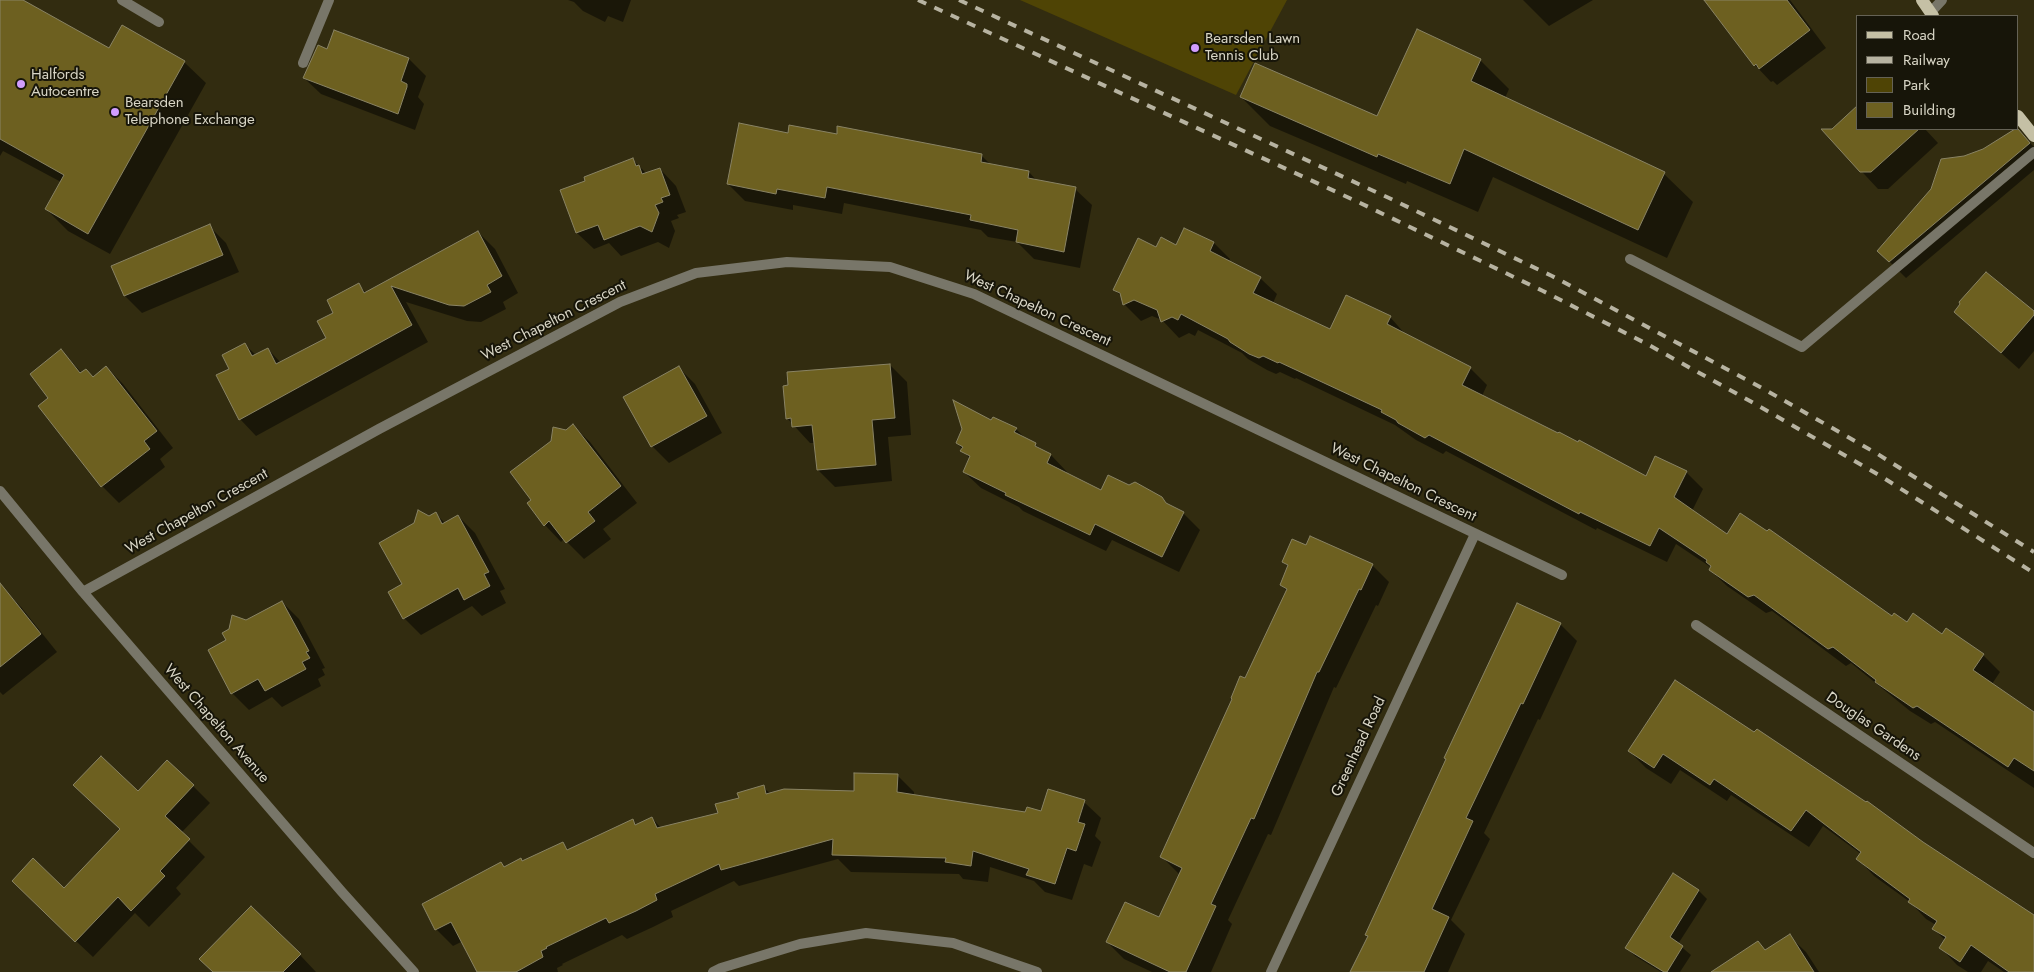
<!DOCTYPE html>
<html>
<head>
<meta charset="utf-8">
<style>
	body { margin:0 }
	#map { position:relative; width:2034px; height:972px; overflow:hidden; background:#322c10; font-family:Jost,sans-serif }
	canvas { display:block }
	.legend { position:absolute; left:1856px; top:15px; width:162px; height:115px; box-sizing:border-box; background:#171509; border:1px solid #656255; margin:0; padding:6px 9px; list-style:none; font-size:15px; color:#d9d6c6 }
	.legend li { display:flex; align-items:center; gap:10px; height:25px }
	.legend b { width:25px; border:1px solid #656255 }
</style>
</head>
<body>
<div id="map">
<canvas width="2034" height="972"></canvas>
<ul class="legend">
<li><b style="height:6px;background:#c5c0a5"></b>Road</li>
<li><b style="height:6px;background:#b7b3a1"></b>Railway</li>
<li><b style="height:14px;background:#4f4405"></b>Park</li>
<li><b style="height:14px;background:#6d6020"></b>Building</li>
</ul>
</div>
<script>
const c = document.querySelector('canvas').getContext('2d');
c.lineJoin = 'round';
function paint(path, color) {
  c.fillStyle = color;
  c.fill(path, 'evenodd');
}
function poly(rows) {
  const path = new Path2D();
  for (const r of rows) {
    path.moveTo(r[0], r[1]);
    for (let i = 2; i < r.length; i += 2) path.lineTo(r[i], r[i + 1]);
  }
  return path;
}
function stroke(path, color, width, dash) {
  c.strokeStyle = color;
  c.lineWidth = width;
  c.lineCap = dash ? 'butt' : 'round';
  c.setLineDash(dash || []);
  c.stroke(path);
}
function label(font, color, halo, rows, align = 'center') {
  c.font = font + ' Jost,sans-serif';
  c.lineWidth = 4;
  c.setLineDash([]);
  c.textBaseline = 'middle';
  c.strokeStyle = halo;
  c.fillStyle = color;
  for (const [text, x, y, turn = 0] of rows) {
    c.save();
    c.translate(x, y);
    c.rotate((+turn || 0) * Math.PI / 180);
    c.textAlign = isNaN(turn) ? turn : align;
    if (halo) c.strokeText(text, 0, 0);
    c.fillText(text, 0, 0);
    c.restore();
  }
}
paint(poly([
	[1020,0,1287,0,1236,95]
]), '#4f4405');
paint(poly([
	[0,0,21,0,110,50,184,62,206,83,110,254,68,231,46,209,61,182,3,151,0,156],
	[568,0,631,0,623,22,608,16,605,22,583,11,574,2],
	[1523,0,1593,0,1549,26],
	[1705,0,1790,0,1826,48,1777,85,1773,81,1771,82,1755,65],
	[335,31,409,59,426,76,418,97,424,104,415,130,321,94,304,78,327,51],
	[1480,60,1509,89,1505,98,1664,174,1693,202,1667,258,1493,177,1478,212,1407,181,1406,184,1270,126,1241,97,1378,117],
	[1858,129,1925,129,1938,143,1888,189,1878,189,1827,134],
	[2017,129,2034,147,2034,170,1906,278,1879,251,1964,157,1983,150],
	[789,134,839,136,981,155,991,165,1029,172,1037,181,1075,189,1092,205,1080,268,1034,259,1017,242,988,237,981,230,844,203,842,214,793,205,793,210,745,201,728,184],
	[633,160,647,174,660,169,676,186,686,212,677,215,679,218,671,221,675,231,669,248,658,242,621,256,609,243,594,249,577,233,562,191,587,182],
	[209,226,226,243,239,272,142,313,125,296,112,267],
	[478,232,495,249,518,293,503,302,506,309,481,322,467,321,406,302,428,342,256,436,240,419,231,369,245,345,256,355,268,349,281,363,328,338,335,313,358,285,367,293],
	[1214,243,1230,259,1229,262,1260,278,1277,294,1273,303,1330,331,1390,317,1406,335,1470,368,1487,385,1482,396,1646,477,1686,472,1703,489,1692,511,1727,536,1907,624,1943,636,1947,630,1983,655,2000,672,1992,684,2034,713,2034,788,1935,722,1931,724,1910,711,1851,663,1846,666,1772,611,1766,613,1727,586,1710,570,1712,568,1676,544,1667,562,1597,528,1596,530,1446,451,1443,454,1416,440,1395,425,1296,378,1295,379,1280,372,1276,374,1267,370,1248,359,1242,353,1198,330,1195,336,1189,333,1179,338,1162,320,1152,316,1141,321,1124,304,1122,297,1115,290,1157,249],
	[2003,285,2034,312,2034,351,2019,369,1955,312],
	[61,351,82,373,93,378,106,367,123,384,173,448,160,459,165,467,119,503,102,486,50,398],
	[890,365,907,382,911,435,888,437,892,481,835,487,818,470,815,443,810,443,787,418],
	[678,367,695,384,722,433,669,463,652,446,625,397],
	[992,421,1016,429,1027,440,1051,455,1067,472,1066,474,1101,492,1129,486,1161,498,1170,507,1183,513,1200,530,1179,572,1112,540,1106,551,1023,511,1019,507,981,488,964,472,970,459,957,443],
	[573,426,590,442,637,503,603,529,611,539,584,559,564,539,561,542,545,525,533,500],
	[436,514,445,523,458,516,475,533,505,589,500,591,506,603,482,616,472,606,421,635,404,618,403,585,429,517],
	[1306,547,1372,565,1389,582,1378,606,1376,605,1336,688,1334,687,1271,835,1268,834,1228,920,1232,924,1211,972,1152,972,1124,959,1107,942,1160,919,1180,875,1162,857,1287,591,1281,585,1289,567,1283,562],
	[0,590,4,590,21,607,57,652,3,695,0,692],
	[282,602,299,619,325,668,322,669,325,675,318,679,321,686,282,707,272,697,249,710,232,693,227,641,230,630],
	[1560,624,1577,641,1540,720,1538,719,1484,833,1490,839,1451,920,1465,934,1448,972,1352,972,1369,937,1366,934],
	[1676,682,2034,917,2034,972,2004,972,1988,961,1981,972,1968,972,1957,965,1941,948,1945,940,1934,929,1936,925,1926,919,1910,902,1874,876,1858,859,1861,854,1823,826,1809,847,1731,795,1727,801,1680,770,1671,784,1646,768,1629,751],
	[897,775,914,792,914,796,1026,813,1041,813,1084,802,1101,818,1095,836,1101,842,1092,867,1084,864,1072,900,1045,892,1034,881,990,867,988,882,963,879,959,874,851,872,838,859,739,886,734,881,671,911,673,917,653,927,627,939,622,935,562,964,563,965,557,968,558,972,480,972,463,941,453,946,436,929,501,864,505,868,520,859,523,862,563,844,569,850,632,821,637,825,652,818,661,828,719,814,740,799,763,787,771,794,855,792],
	[193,786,210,803,181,833,205,857,176,888,181,894,149,927,135,913,93,957,30,898,64,890,121,830,138,793],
	[1673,875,1699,891,1707,899,1678,944,1691,955,1680,972,1661,972,1635,956,1627,948],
	[1789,936,1806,952,1819,972,1725,972,1758,943,1766,951],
	[300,955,316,972,214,972]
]), '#0007');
const building = poly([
	[0,0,23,0,109,48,122,25,185,61,88,234,45,209,64,175,0,139,0,0],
	[1704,0,1787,0,1810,30,1759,69,1756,64,1754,66,1704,0],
	[1417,29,1481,59,1471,81,1665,172,1638,230,1464,149,1450,184,1378,154,1377,157,1240,97,1255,63,1377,116,1417,29],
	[334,30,409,58,401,81,407,84,407,87,398,114,303,78,318,45,327,49,334,30],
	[1858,105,1858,129,1919,129,1871,172,1860,172,1821,129,1832,129,1858,105],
	[739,123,788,133,789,125,837,134,837,126,982,154,981,162,1029,171,1028,178,1076,187,1064,252,1016,242,1018,230,970,220,971,215,827,187,825,198,777,189,776,194,727,184,739,123],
	[2015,129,2018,129,2030,143,1889,262,1877,251,1931,189,1941,159,1964,156,1983,149,2015,129],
	[633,158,636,166,639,165,642,174,660,168,670,195,661,198,663,202,655,205,659,213,652,232,640,226,604,240,598,225,576,233,560,190,585,181,584,177,633,158],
	[210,224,223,255,124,296,111,266,210,224],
	[1184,228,1214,242,1210,251,1261,277,1253,293,1330,329,1346,295,1391,316,1387,324,1471,367,1462,385,1558,433,1559,432,1578,442,1579,440,1646,476,1655,456,1687,471,1674,497,1727,534,1740,513,1767,531,1769,529,1892,616,1894,613,1907,622,1913,613,1942,634,1946,628,1984,654,1973,670,2034,712,2034,771,2014,758,2008,767,1917,706,1913,708,1875,682,1876,680,1833,647,1828,649,1754,595,1748,597,1709,570,1711,566,1706,562,1707,560,1659,528,1650,546,1580,512,1579,514,1429,435,1425,438,1398,423,1396,420,1381,412,1382,410,1279,362,1278,363,1263,356,1259,358,1249,354,1230,342,1228,339,1181,314,1178,320,1172,317,1161,322,1157,310,1134,300,1123,305,1120,293,1113,290,1138,238,1156,247,1161,237,1176,245,1184,228],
	[478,231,502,276,487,285,491,292,464,306,449,305,391,286,412,325,239,420,216,375,229,369,222,355,245,343,252,356,268,348,276,364,326,338,317,321,333,313,327,300,359,283,364,293,478,231],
	[1986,272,2034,311,2034,315,2001,353,1954,312,1960,304,1959,302,1986,272],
	[61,349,80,373,86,369,93,377,106,366,157,431,144,441,150,449,101,487,38,406,48,398,30,374,61,349],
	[890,364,895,418,872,420,876,465,817,470,812,425,792,427,791,418,786,419,783,386,788,385,787,372,890,364],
	[679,366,707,416,651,447,623,397,679,366],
	[953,400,991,420,993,417,1017,428,1014,432,1036,443,1035,446,1051,454,1047,463,1101,490,1108,475,1129,485,1135,482,1162,497,1166,503,1184,512,1162,557,1095,524,1090,535,1005,495,1006,493,963,472,970,456,960,451,963,447,956,443,962,429,953,400],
	[573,424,621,486,588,512,595,521,566,543,549,521,544,526,527,503,531,500,510,472,551,441,553,427,566,430,573,424],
	[418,510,429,516,436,512,442,524,458,515,489,572,484,574,490,586,464,600,458,588,403,619,388,592,402,584,379,543,414,523,418,510],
	[1310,536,1373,564,1361,590,1359,589,1319,672,1317,672,1254,819,1251,818,1211,904,1216,906,1186,972,1170,972,1106,942,1125,902,1159,917,1182,868,1160,857,1232,699,1231,698,1240,676,1245,678,1287,589,1280,585,1288,565,1282,562,1292,539,1306,545,1310,536],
	[0,583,41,634,0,667,0,583],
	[282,601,309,651,306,652,310,658,302,662,306,669,265,691,258,679,231,694,208,650,226,640,222,633,229,629,232,615,246,620,282,601],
	[1517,603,1561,623,1523,704,1521,703,1466,818,1473,821,1432,909,1449,917,1424,972,1350,972,1368,936,1365,935,1446,759,1444,758,1517,603],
	[1675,680,1754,732,1757,729,1866,802,1867,801,1923,842,2034,915,2034,972,2009,972,1971,945,1960,962,1939,948,1946,937,1932,929,1937,921,1908,902,1910,899,1856,859,1861,852,1806,810,1791,831,1714,779,1710,785,1663,754,1654,768,1628,751,1675,680],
	[101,756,138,791,167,760,194,785,165,816,190,839,160,871,165,876,131,911,118,897,75,942,12,881,33,858,64,888,120,829,73,785,101,756],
	[854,773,898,774,897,792,1025,812,1027,807,1041,811,1048,789,1085,800,1078,822,1085,824,1076,851,1067,848,1055,884,1026,875,1029,869,973,851,971,866,945,862,946,858,832,855,833,839,721,870,719,864,655,894,657,900,636,911,609,923,606,918,546,947,547,948,541,951,543,957,516,972,477,972,451,922,435,930,422,904,501,862,504,867,521,858,522,861,563,842,567,850,633,819,635,825,652,817,657,828,718,813,715,804,739,798,737,793,764,785,766,794,784,789,854,791,854,773],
	[1673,873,1699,890,1670,937,1683,946,1667,972,1664,972,1625,948,1673,873],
	[251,906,301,954,283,972,213,972,199,959,251,906],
	[1790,934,1814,972,1711,972,1758,941,1765,950,1790,934]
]);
paint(building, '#6d6020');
stroke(building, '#898364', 1);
stroke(poly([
	[122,0,159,22],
	[303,63,329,0],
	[1630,259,1802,347,2034,152]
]), '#787669', 10);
stroke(poly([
	[1930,13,1942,0],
	[0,491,83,592,342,892,414,972],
	[83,592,379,429,620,302,696,273,787,262,890,267,974,294,1562,575],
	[1696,625,2034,853],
	[713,972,721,968,800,944,866,933,953,943,1037,972],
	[1271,972,1475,534]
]), '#787669', 10);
stroke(poly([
	[1922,0,1933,16],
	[2018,116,2034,136]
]), '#c5c0a5', 12);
stroke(poly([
	[918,0,1356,201,1543,291,1647,344,1750,401,1879,475,2034,573],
	[959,0,1389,198,1552,276,1762,388,1876,453,2034,552]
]), '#b7b3a1', 4, [9, 9]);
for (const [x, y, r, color] of [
	[1195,48,5,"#d19dfe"],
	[21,84,5,"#d19dfe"],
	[115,112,5,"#d19dfe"]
]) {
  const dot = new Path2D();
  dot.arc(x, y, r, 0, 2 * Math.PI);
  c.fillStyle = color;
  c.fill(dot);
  stroke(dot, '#171509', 2);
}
label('15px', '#d9d6c6', '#171509', [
	["Bearsden Lawn",1205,39],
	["Tennis Club",1205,56],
	["Halfords",31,75],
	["Autocentre",31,92],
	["Bearsden",125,103],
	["Telephone Exchange",125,120]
], 'left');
label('15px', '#d9d6c6', '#171509', [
	["West Chapelton Crescent",1037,309,25],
	["West Chapelton Crescent",554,321,-27],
	["West Chapelton Crescent",1403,483,26],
	["West Chapelton Crescent",197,512,-29],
	["West Chapelton Avenue",216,724,49],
	["Douglas Gardens",1873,727,34],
	["Greenhead Road",1359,747,-65]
]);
</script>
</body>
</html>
